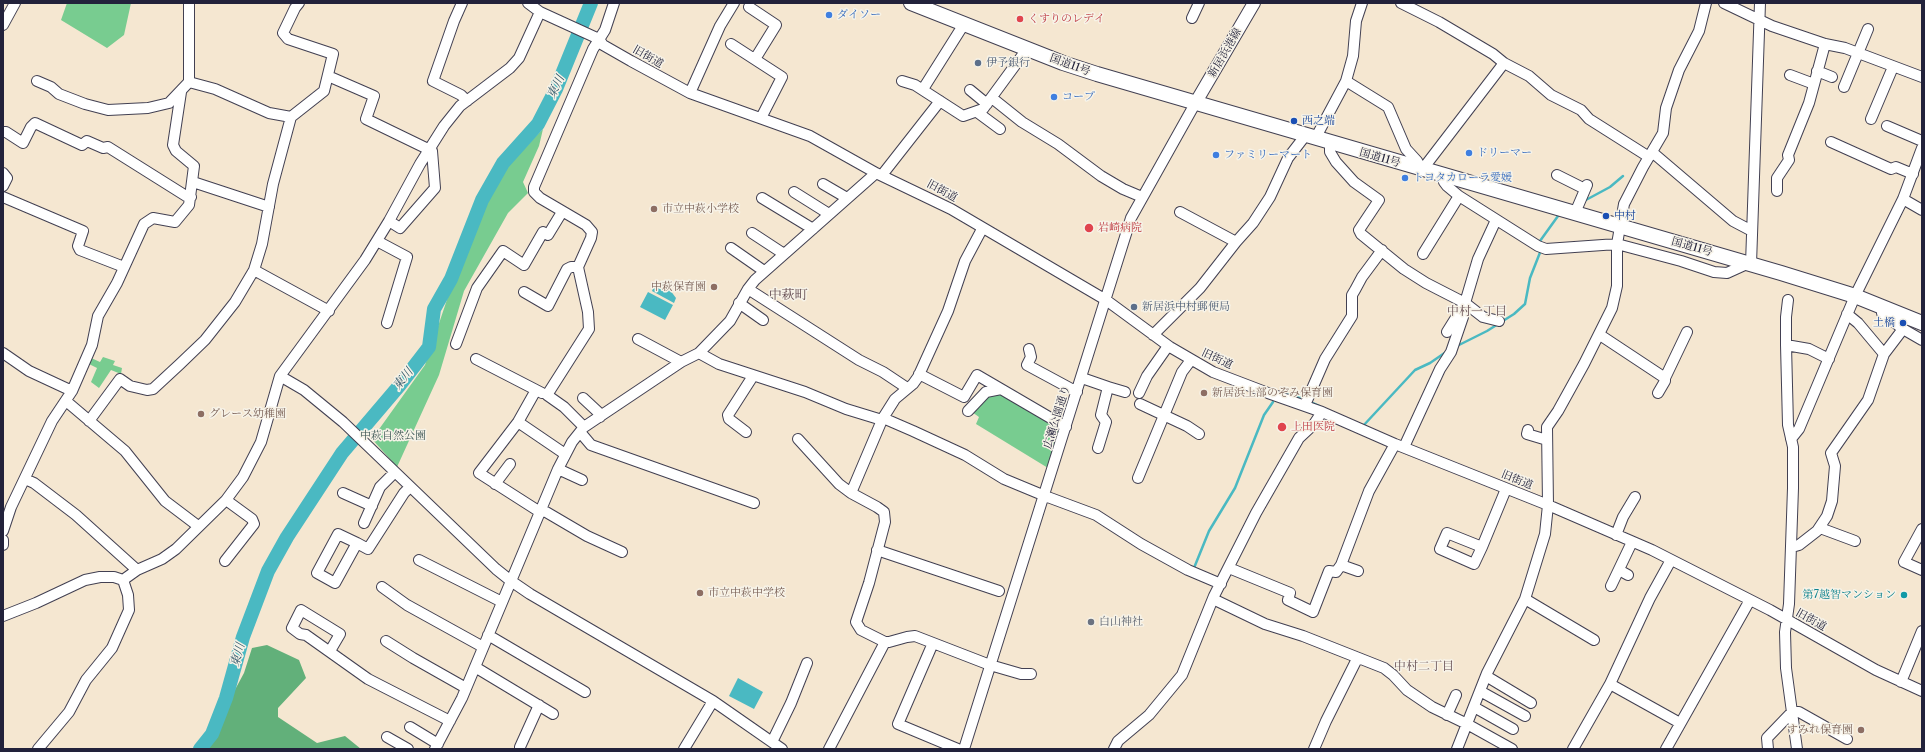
<!DOCTYPE html>
<html>
<head>
<meta charset="utf-8">
<style>
	body { margin:0 }
	#map { position:relative; width:1925px; height:752px; overflow:hidden; background:#f5e7d1; font-family:"Libre Caslon Text",serif }
	canvas { display:block }
	.frame { position:absolute; inset:0; border:4px solid #22223b; pointer-events:none }
</style>
</head>
<body>
<div id="map">
<canvas width="1925" height="752"></canvas>
<div class="frame"></div>
</div>
<script>
const c = document.querySelector('canvas').getContext('2d');
c.lineJoin = 'round';
function paint(path, color) {
  c.fillStyle = color;
  c.fill(path, 'evenodd');
}
function poly(rows) {
  const path = new Path2D();
  for (const r of rows) {
    path.moveTo(r[0], r[1]);
    for (let i = 2; i < r.length; i += 2) path.lineTo(r[i], r[i + 1]);
  }
  return path;
}
function stroke(path, color, width, dash) {
  c.strokeStyle = color;
  c.lineWidth = width;
  c.lineCap = dash ? 'butt' : 'round';
  c.setLineDash(dash || []);
  c.stroke(path);
}
function label(font, color, halo, rows, align = 'center') {
  c.font = font + ' "Libre Caslon Text","Noto Serif JP",serif';
  c.lineWidth = 3;
  c.setLineDash([]);
  c.textBaseline = 'middle';
  c.strokeStyle = halo;
  c.fillStyle = color;
  for (const [text, x, y, turn = 0] of rows) {
    c.save();
    c.translate(x, y);
    c.rotate((+turn || 0) * Math.PI / 180);
    c.textAlign = isNaN(turn) ? turn : align;
    if (halo) c.strokeText(text, 0, 0);
    c.fillText(text, 0, 0);
    c.restore();
  }
}
paint(poly([
	[67,3,131,3,124,35,107,48,61,20],
	[543,129,539,146,523,182,528,193,508,213,464,291,439,375,397,467,372,439,425,365,460,261,487,201,506,167],
	[89,357,100,362,103,357,115,361,113,365,122,368,121,374,111,370,99,388,91,382,97,368,87,363],
	[999,392,1062,428,1048,468,976,424,979,417,972,412,988,394]
]), '#78cc90');
paint(poly([
	[267,645,299,660,306,678,278,708,278,717,317,743,345,736,361,749,203,749,244,673,252,648]
]), '#62b07a');
paint(poly([
	[654,286,661,286,670,290,676,298,674,303,652,291],
	[648,292,673,305,665,320,640,307],
	[738,678,763,692,754,709,729,696]
]), '#4ab9c2');
stroke(poly([
	[1584,201,1610,187,1623,176],
	[1540,241,1558,216],
	[1457,346,1487,331,1514,314,1525,304,1530,278,1541,250],
	[1286,394,1301,398],
	[1308,401,1319,406],
	[1363,426,1415,370,1430,363,1446,352],
	[1194,568,1209,531,1235,488,1264,415,1273,402]
]), '#4ab9c2', 2.5);
stroke(poly([
	[200,749,212,734,226,698,243,637,268,571,287,537,342,453,399,386,429,347,434,309,451,279,482,200,503,163,538,124,556,89,591,3]
]), '#4ab9c2', 14);
const minor = poly([
	[462,3,454,21,433,81,461,95,467,101],
	[528,3,540,12,599,39,603,45,631,61,690,93,810,136,876,173,951,209,1106,300,1170,347,1213,372,1268,393,1322,412,1395,444,1548,505,1652,550,1770,610,1876,670,1922,691],
	[1401,3,1439,22,1493,54,1504,63,1529,76,1551,95,1581,110,1589,119,1649,157],
	[1724,3,1772,26,1825,44,1845,48,1922,77],
	[749,7,776,25,755,59],
	[1192,18,1199,3],
	[3,25,15,3],
	[731,44,782,77,761,118],
	[1817,71,1832,77],
	[1790,75,1814,84],
	[328,76,374,96,366,119,432,151,435,188,400,228,389,221],
	[37,81,51,87,59,94,85,104,108,110,148,108,169,103,189,82,189,3],
	[902,81,915,85,963,116,983,109,1027,49],
	[1346,81,1388,107,1406,149,1417,161,1422,170,1504,63],
	[189,82,215,89,269,113,291,117],
	[1844,87,1868,29],
	[923,89,964,24],
	[970,90,987,104],
	[690,93,720,26,734,3],
	[992,98,1022,122,1058,144,1101,176,1123,189,1142,197],
	[977,112,1000,129],
	[1871,119,1893,67],
	[1887,126,1922,141],
	[3,132,6,132,23,143,31,127,35,123,82,145,87,141,103,148,108,147,186,196,191,197],
	[1315,139,1346,81,1353,56,1356,21,1362,3],
	[1831,142,1891,169,1896,167,1913,174],
	[1330,143,1330,152,1336,162,1354,182,1379,200,1359,230,1361,234,1404,269,1426,283,1465,303,1463,317,1451,352,1440,369,1404,447],
	[1652,152,1733,221,1752,231],
	[3,173,7,178,3,186],
	[882,175,940,101],
	[1443,175,1444,182,1447,186,1459,196,1538,246,1546,249,1617,244,1681,261,1714,272,1727,273,1749,263],
	[1557,175,1585,189],
	[193,182,269,207],
	[823,184,847,198],
	[1777,191,1777,178,1789,160,1788,155,1809,103,1825,44],
	[794,192,829,214],
	[3,197,83,231,78,246,80,250,124,267],
	[762,198,813,229],
	[1903,199,1922,210],
	[1180,212,1236,242],
	[1575,213,1587,185],
	[1496,220,1478,259,1465,303,1483,317,1499,321],
	[752,233,784,254],
	[377,241,407,257,387,323],
	[731,248,764,271],
	[1423,254,1459,196],
	[1751,264,1760,3],
	[254,270,329,311],
	[748,289,859,360,883,372,907,388],
	[524,292,548,306,567,269,571,267,578,267],
	[1788,300,1786,317,1786,345,1809,349,1829,359],
	[739,303,763,320],
	[1883,307,1882,313,1903,329],
	[1847,314,1858,323,1884,354,1903,329,1922,340],
	[1447,332,1462,308],
	[1153,335,1200,288,1236,242,1253,223,1270,197,1288,158,1305,136],
	[1600,335,1665,378,1665,381,1658,393],
	[638,339,681,362],
	[456,344,477,288,503,251,524,265,543,232,548,235,562,212],
	[1786,345,1788,425,1793,447,1793,488,1789,604,1785,632,1786,668,1797,749],
	[1029,349,1031,357,1027,365,1077,392],
	[3,353,29,371,72,391],
	[699,353,719,364,805,392,846,409,882,420,883,418,913,431,965,455,1004,479,1045,496,1096,515,1141,544,1188,570,1221,584],
	[476,359,542,393],
	[919,374,964,397,977,375,1001,389],
	[280,376,304,390,343,422,496,569,511,581,530,594,713,701,782,749],
	[1082,378,1108,387,1101,415,1106,422,1098,448],
	[1665,378,1687,332],
	[1108,387,1125,392],
	[536,390,518,422,479,473,540,512],
	[1139,393,1147,376,1168,346],
	[583,398,598,412,600,417],
	[66,401,125,451,165,501,198,526],
	[1140,404,1187,426,1199,434],
	[1305,405,1325,359,1352,316,1352,295,1355,290,1362,277,1382,250],
	[968,411,986,392,1001,389,1066,427],
	[883,418,895,399,913,384,918,377,948,311,965,261,982,229],
	[89,421,120,379,130,386,147,390,153,389,180,364,205,340,235,302,254,270,262,244,273,184,291,117,324,91,333,54,288,39,283,33,295,8,299,3],
	[518,422,565,454],
	[584,427,564,407,547,395,589,329,588,312,578,267,591,238,592,232,586,225,540,198,534,192,534,187,593,49,605,30,614,3],
	[1528,430,1527,434,1547,440],
	[580,432,591,445,754,503],
	[746,432,729,419,728,415,753,376],
	[798,439,839,484,851,493,882,420],
	[1791,439,1799,429,1855,296,1903,199,1922,148],
	[558,469,582,480],
	[1138,478,1182,372,1191,360],
	[25,479,34,483,76,515,137,570],
	[495,484,510,464],
	[343,493,372,506],
	[851,493,877,507,884,512,885,522,869,583,856,622,861,630,885,642],
	[541,509,587,536,622,552],
	[364,523,380,487,395,472],
	[1820,528,1855,541],
	[1922,529,1904,562,1922,570],
	[3,531,11,507,52,421,72,391,92,345,98,316,117,283,144,224,153,218,175,222,189,205,194,166,176,151,173,145,181,92],
	[1616,535,1623,517,1635,497],
	[3,540,3,545],
	[357,543,338,534,317,573,335,583,357,543,368,549,404,493,410,487],
	[1482,547,1447,533,1440,549,1474,564,1482,547,1506,489],
	[1792,547,1799,545,1817,531,1827,516,1832,501,1833,489,1835,466,1831,453,1868,400,1884,354],
	[877,550,999,591],
	[419,560,502,602],
	[225,561,254,524,252,519,226,500],
	[1229,568,1290,593,1288,600,1313,612,1329,571,1336,572,1341,565],
	[1619,570,1628,575],
	[1358,571,1341,565,1369,491,1395,444],
	[1611,586,1632,542],
	[382,587,407,605,483,647],
	[1213,599,1265,624,1303,636,1384,668,1393,675,1407,690,1432,707,1467,724,1512,749],
	[1525,599,1594,640],
	[3,616,36,603,85,580,100,577,114,577,123,580,137,570,162,559,176,549,226,500,243,477,261,442,280,376,365,260,389,221,420,164,444,126,460,106,510,68,519,58,540,12],
	[488,635,585,692],
	[386,641,413,658,466,688],
	[933,643,898,724,958,749],
	[330,651,340,634,301,610,292,628,300,634,306,635,368,679,450,721],
	[475,667,553,714],
	[1486,676,1531,703],
	[1901,682,1922,631],
	[1610,684,1680,723],
	[1480,691,1525,716],
	[1474,707,1513,729],
	[1447,715,1456,695],
	[410,727,438,744],
	[387,737,408,749],
	[772,742,791,703,807,663],
	[520,747,539,705],
	[38,749,69,712,86,680,112,648,129,610,128,595,123,580],
	[435,749,462,698,558,469,572,442,584,427,681,362,699,353,730,321,748,289,755,280,876,173],
	[684,749,713,701],
	[829,749,885,642,889,642,907,637,915,636,990,665,1021,674,1031,674],
	[964,749,1131,218,1196,102],
	[1114,749,1118,741,1149,715,1182,675,1214,596,1256,513,1299,438,1314,424,1322,412],
	[1314,749,1326,721,1357,659],
	[1457,749,1487,673,1525,599,1545,534,1548,505,1547,427,1558,411,1584,364,1612,308,1617,286,1617,244,1624,204,1643,167,1663,133,1666,108,1679,70,1699,31,1706,3],
	[1573,749,1610,684,1650,598,1671,560],
	[1666,749,1750,600],
	[1768,749,1767,738,1792,712,1799,712,1847,739]
]);
const major = poly([
	[1196,102,1254,3]
]);
const highway = poly([
	[911,3,1063,63,1097,74,1781,273,1855,296,1922,323]
]);
stroke(minor, '#424052', 12);
stroke(major, '#424052', 14);
stroke(highway, '#424052', 16);
stroke(minor, '#fff', 10);
stroke(major, '#fff', 12);
stroke(highway, '#fff', 14);
for (const [x, y, r, color] of [
	[829,15,4,"#3f7fe0"],
	[1020,19,4,"#e0444e"],
	[978,63,4,"#5c6f8a"],
	[1054,97,4,"#3f7fe0"],
	[1294,121,4,"#1a4fb4"],
	[1469,153,4,"#3f7fe0"],
	[1216,155,4,"#3f7fe0"],
	[1405,178,4,"#3f7fe0"],
	[654,209,4,"#8d6e63"],
	[1606,216,4,"#1a4fb4"],
	[1089,228,5,"#e0444e"],
	[714,287,4,"#8d6e63"],
	[1134,307,4,"#5c6f8a"],
	[1903,323,4,"#1a4fb4"],
	[1204,393,4,"#8d6e63"],
	[201,414,4,"#8d6e63"],
	[1282,427,5,"#e0444e"],
	[700,593,4,"#8d6e63"],
	[1904,595,4,"#0f9aa8"],
	[1091,622,4,"#6b7280"],
	[1861,730,4,"#8d6e63"]
]) {
  const dot = new Path2D();
  dot.arc(x, y, r, 0, 2 * Math.PI);
  c.fillStyle = color;
  c.fill(dot);
  stroke(dot, '#f7f3e8', 1.5);
}
label('11px', '#366cbe', '#f7f3e8', [
	["ダイソー",837,15],
	["コープ",1062,97],
	["ドリーマー",1477,153],
	["ファミリーマート",1224,155],
	["トヨタカローラ愛媛",1413,178]
], 'left');
label('11px', '#be3a42', '#f7f3e8', [
	["くすりのレデイ",1028,19],
	["岩崎病院",1098,228],
	["上田医院",1291,427]
], 'left');
label('11px', '#22223b', '#f7f3e8', [
	["新居浜港線",1225,53,-60],
	["旧街道",648,57,30],
	["国道11号",1070,65,20],
	["国道11号",1380,158,16],
	["旧街道",942,191,28],
	["国道11号",1692,247,16],
	["旧街道",1217,359,25],
	["広瀬公園通り",1057,417,-73],
	["旧街道",1517,480,22],
	["旧街道",1811,620,29]
]);
label('11px', '#4e5e75', '#f7f3e8', [
	["伊予銀行",986,63],
	["新居浜中村郵便局",1142,307]
], 'left');
label('11px', '#164399', '#f7f3e8', [
	["西之端",1302,121],
	["中村",1614,216],
	["土橋",1895,323,"right"]
], 'left');
label('11px', '#785e54', '#f7f3e8', [
	["市立中萩小学校",662,209],
	["中萩保育園",706,287,"right"],
	["新居浜上部のぞみ保育園",1212,393],
	["グレース幼稚園",209,414],
	["市立中萩中学校",708,593],
	["すみれ保育園",1853,730,"right"]
], 'left');
label('11px', '#3c5554', '#f7f3e8', [
	["中萩自然公園",393,436]
]);
label('11px', '#0d838f', '#f7f3e8', [
	["第7越智マンション",1896,595]
], 'right');
label('11px', '#5b616d', '#f7f3e8', [
	["白山神社",1099,622]
], 'left');
label('italic 12px', '#30576a', '#f7f3e8', [
	["東川",556,87,-65],
	["東川",403,379,-51],
	["東川",238,655,-74]
]);
label('12px', '#654d52', '#f7f3e8', [
	["中村一丁目",1477,312],
	["中村二丁目",1424,667]
]);
label('13px', '#654d52', '#f7f3e8', [
	["中萩町",788,295]
]);
</script>
</body>
</html>
